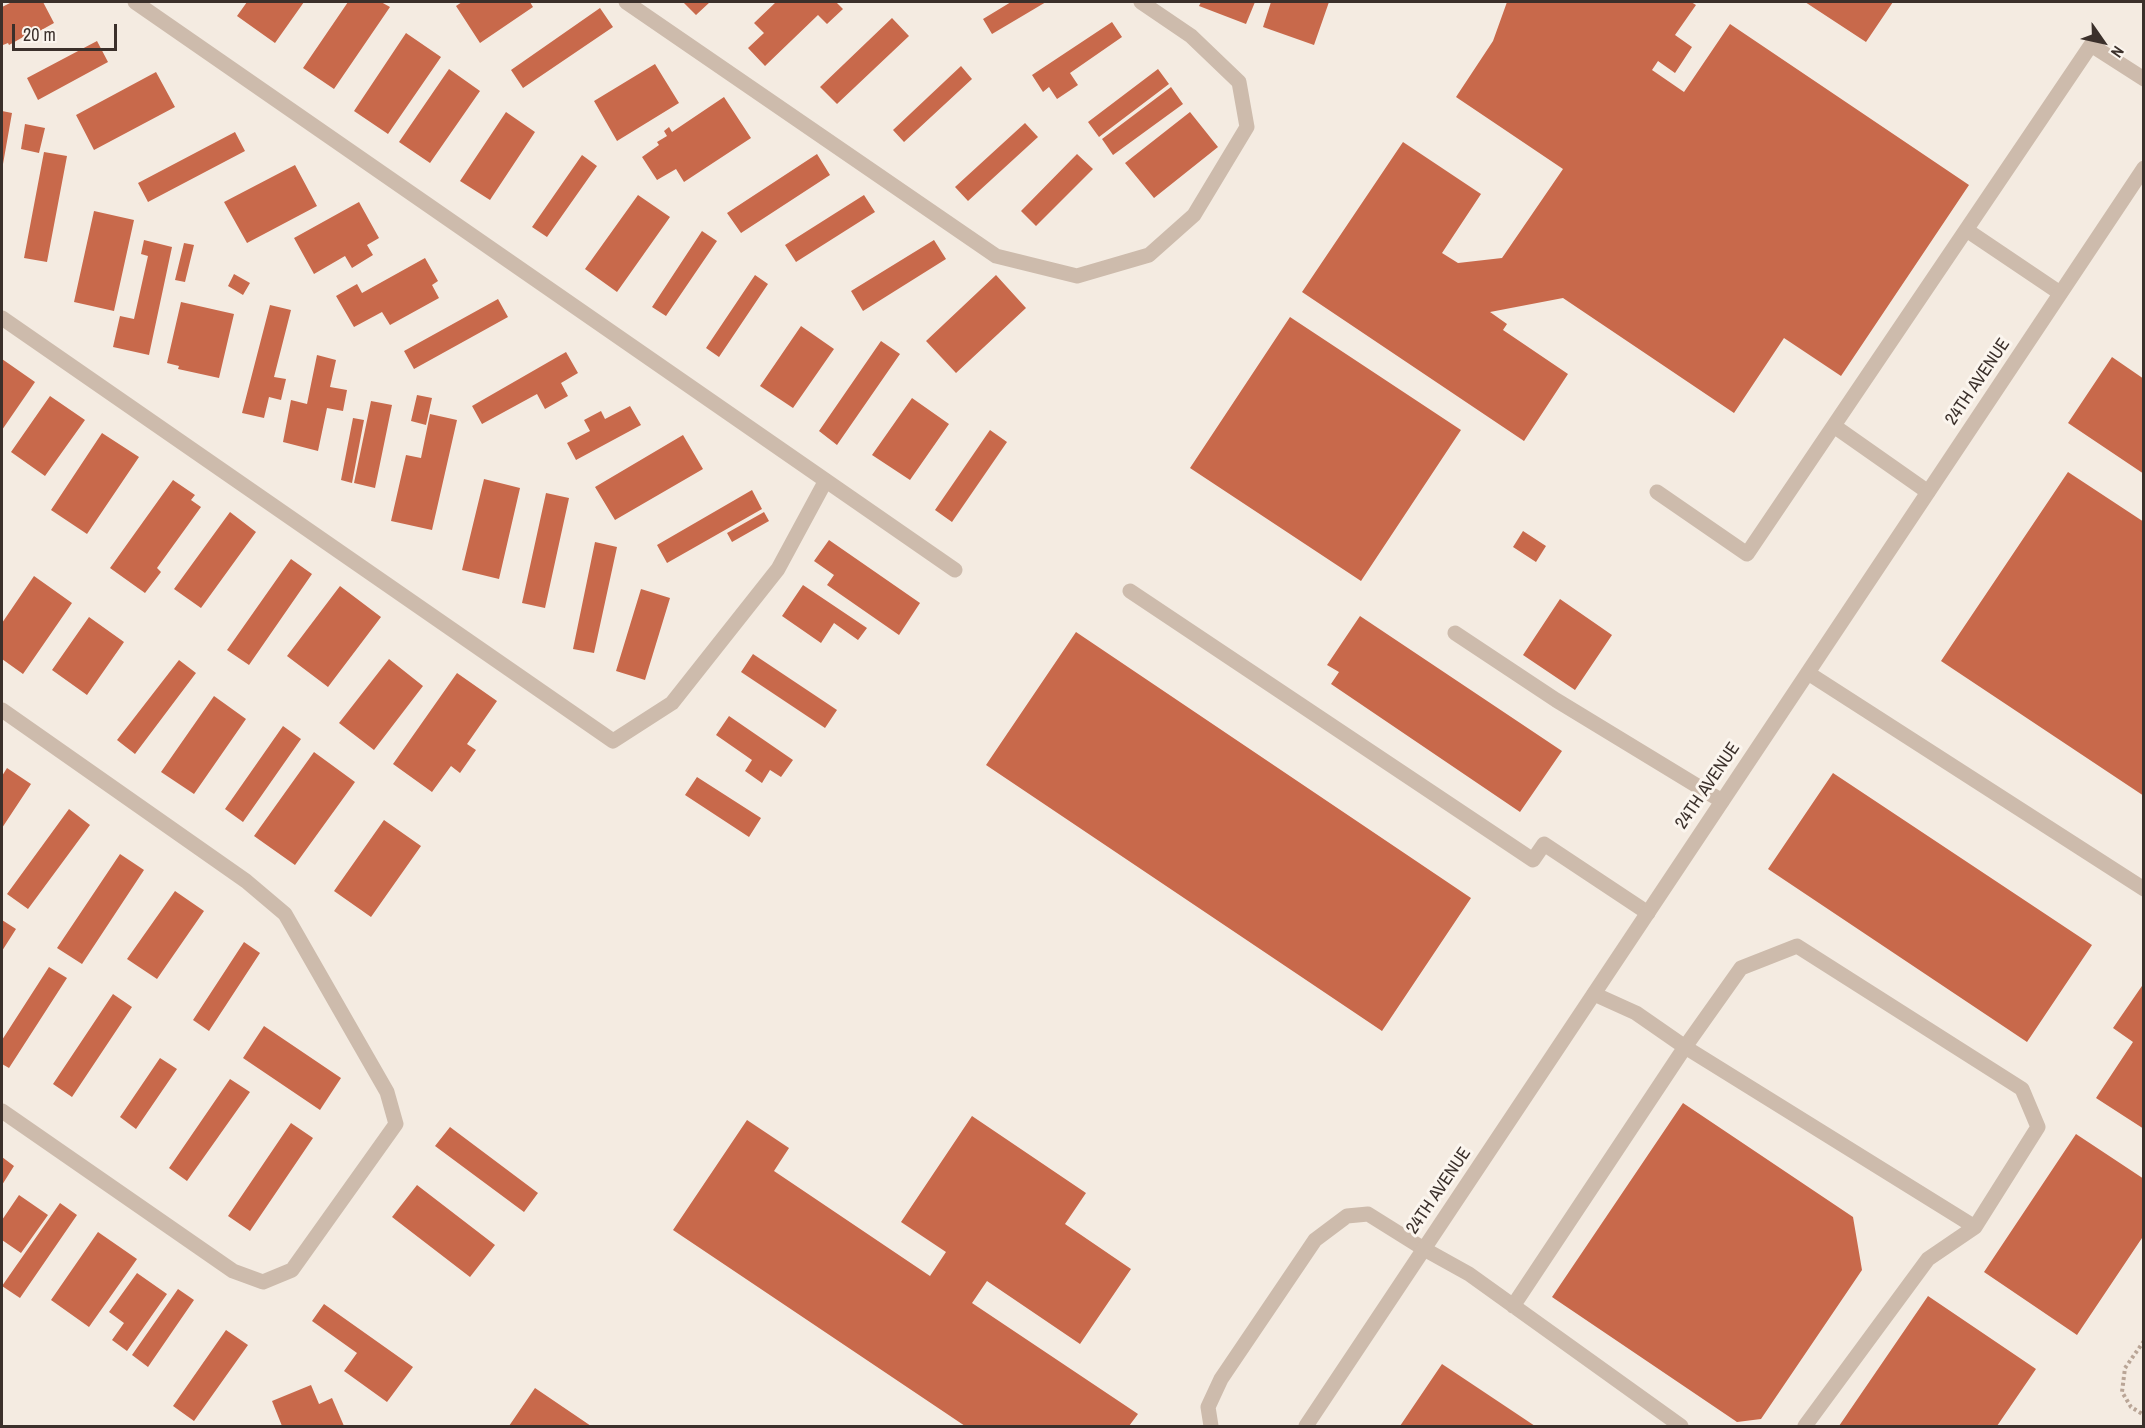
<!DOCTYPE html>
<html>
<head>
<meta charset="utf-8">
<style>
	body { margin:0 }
	#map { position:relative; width:2145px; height:1428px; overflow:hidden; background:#f4ebe1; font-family:"Archivo Narrow",sans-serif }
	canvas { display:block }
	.frame { position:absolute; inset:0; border:3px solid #3b302b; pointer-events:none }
	.north { position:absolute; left:2073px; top:12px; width:60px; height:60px; -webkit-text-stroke:4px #fbf5ee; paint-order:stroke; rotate:124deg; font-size:16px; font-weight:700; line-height:24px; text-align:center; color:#3b302b }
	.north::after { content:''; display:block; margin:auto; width:21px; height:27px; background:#3b302b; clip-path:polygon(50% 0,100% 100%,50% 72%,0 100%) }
	.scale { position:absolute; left:12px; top:24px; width:105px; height:27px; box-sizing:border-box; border:3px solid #3b302b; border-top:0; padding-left:8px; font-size:18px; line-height:21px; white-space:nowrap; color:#3b302b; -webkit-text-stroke:4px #fbf5ee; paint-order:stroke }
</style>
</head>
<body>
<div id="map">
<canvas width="2145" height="1428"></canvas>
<div class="frame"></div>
<div class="north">N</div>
<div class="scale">20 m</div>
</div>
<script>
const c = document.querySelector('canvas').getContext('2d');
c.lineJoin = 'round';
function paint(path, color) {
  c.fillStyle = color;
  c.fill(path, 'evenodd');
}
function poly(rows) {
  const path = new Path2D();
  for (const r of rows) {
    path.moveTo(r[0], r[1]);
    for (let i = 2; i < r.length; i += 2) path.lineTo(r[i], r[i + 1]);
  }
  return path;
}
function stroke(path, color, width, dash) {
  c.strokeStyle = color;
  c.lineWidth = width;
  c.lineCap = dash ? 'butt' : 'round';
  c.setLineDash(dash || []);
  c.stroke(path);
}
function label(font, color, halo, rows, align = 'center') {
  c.font = font + ' "Archivo Narrow",sans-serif';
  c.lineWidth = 6;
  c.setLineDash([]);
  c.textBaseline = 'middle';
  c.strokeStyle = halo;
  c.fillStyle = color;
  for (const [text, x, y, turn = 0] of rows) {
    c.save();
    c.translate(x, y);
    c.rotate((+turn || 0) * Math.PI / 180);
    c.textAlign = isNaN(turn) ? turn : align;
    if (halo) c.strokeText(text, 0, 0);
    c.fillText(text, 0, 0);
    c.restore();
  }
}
paint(poly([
	[12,2,43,2,54,23,27,38,25,36,9,45,8,43,3,45,2,7],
	[247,2,304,2,275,43,237,16],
	[348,2,381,2,390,7,334,89,303,68],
	[462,2,530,2,533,7,480,43,456,6],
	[683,2,710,2,696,15],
	[776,2,836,2,843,9,827,24,818,15,765,66,748,48,764,33,754,23],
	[1011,2,1046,2,992,34,983,19],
	[1201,2,1255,2,1246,24,1199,6],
	[1271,2,1329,2,1314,45,1263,27],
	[1507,2,1691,2,1696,5,1675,35,1692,47,1675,73,1658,61,1652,70,1684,92,1730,24,1969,185,1841,376,1784,338,1734,413,1563,298,1490,312,1507,324,1503,330,1568,374,1524,441,1302,292,1403,142,1481,194,1442,253,1458,263,1502,258,1563,169,1456,97,1493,41],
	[1805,2,1893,2,1866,42],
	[600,8,613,27,523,88,511,70],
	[892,18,909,36,837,104,820,87],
	[1112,22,1122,37,1070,73,1078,85,1057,99,1049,87,1043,92,1032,75],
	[406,33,441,57,388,134,354,111],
	[97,41,108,62,38,100,27,78],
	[655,64,679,103,617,141,594,101],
	[961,66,972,79,904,142,893,130],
	[449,69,480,91,430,163,399,142],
	[1158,69,1169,84,1099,137,1088,122],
	[156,72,175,107,94,150,76,115],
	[1171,87,1183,104,1113,155,1102,139],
	[724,97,751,138,684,182,676,169,657,180,642,157,659,145,657,142,667,136,664,131,669,127,672,132],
	[2,111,12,113,3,164,2,164],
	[506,112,535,132,490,200,460,181],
	[1190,112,1218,147,1154,198,1125,163],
	[1025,123,1038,137,968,201,955,187],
	[25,124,45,128,39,153,21,149],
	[235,132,245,151,148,202,138,183],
	[44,152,67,156,47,262,24,258],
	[817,154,830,175,741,233,727,213],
	[1077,154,1093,169,1036,226,1021,211],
	[582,155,597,166,547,237,532,227],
	[295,165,317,206,247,243,224,202],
	[638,195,670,217,617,292,585,269],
	[864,195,875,212,796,262,785,245],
	[359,202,379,238,367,245,373,255,352,268,345,256,314,274,294,238],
	[94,211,134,220,114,311,74,302],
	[702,231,717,241,666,316,652,307],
	[144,240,172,247,149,355,113,347,120,316,134,319,148,256,141,254],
	[934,240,946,259,863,311,851,291],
	[184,243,194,245,185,282,175,280],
	[425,258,438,281,432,285,439,298,390,325,382,312,354,327,336,296,357,284,362,293],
	[234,274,250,283,243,295,228,286],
	[755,275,768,284,719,357,706,348],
	[996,275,1026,308,956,373,926,341],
	[498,299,508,317,414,369,404,351],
	[181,302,234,314,219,378,178,369,179,366,167,363],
	[270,305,291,310,274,377,286,379,281,400,269,397,264,418,242,413],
	[1290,317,1461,430,1361,581,1190,468],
	[801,326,834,349,793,408,760,386],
	[881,341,900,354,837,445,819,431],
	[566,352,578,373,561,383,568,396,545,409,537,394,482,424,472,406],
	[317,355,336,360,330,387,347,390,343,411,327,408,318,451,283,442,291,400,307,404],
	[2112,357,2144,379,2144,474,2068,423],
	[2,359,35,382,2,430],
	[417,395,432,398,426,425,411,421],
	[50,396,85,420,45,476,11,452],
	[912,398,949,424,910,480,872,455],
	[371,401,392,405,375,488,354,483],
	[630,406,641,425,576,460,567,443,590,431,584,420,601,411,605,419],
	[430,414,457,420,432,530,391,521,406,455,421,458],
	[353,418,364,420,352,483,341,480],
	[990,430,1007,442,952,522,935,510],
	[102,433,139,457,87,534,51,510],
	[683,435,703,469,615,520,595,487],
	[2068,472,2144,522,2144,796,1941,661],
	[484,479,520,488,499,579,462,570],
	[173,480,195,495,191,500,201,507,157,568,161,572,145,593,110,568],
	[752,490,762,509,667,563,657,545],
	[546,493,569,498,545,608,522,603],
	[230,512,256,532,201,608,174,589],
	[764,512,769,521,732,542,727,533],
	[1523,531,1546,546,1536,562,1513,547],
	[829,540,920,603,899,635,827,585,834,575,814,561],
	[595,542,617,547,594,653,573,649],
	[291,559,312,574,249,665,227,650],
	[34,576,72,603,23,674,2,659,2,623],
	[803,585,867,628,858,640,834,623,821,643,782,616],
	[340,586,381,617,328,687,287,656],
	[641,589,670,598,645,680,616,671],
	[1560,599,1612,635,1575,690,1523,655],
	[1360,616,1562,751,1520,812,1331,684,1339,672,1327,665],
	[89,617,124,642,87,695,52,670],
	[1076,632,1471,898,1382,1031,986,765],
	[753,654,837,710,825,728,741,672],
	[389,659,423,686,374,750,339,723],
	[179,660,196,673,135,754,117,740],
	[457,673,497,701,467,744,476,750,460,773,451,766,432,792,393,764],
	[214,696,246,719,194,794,161,772],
	[729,716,793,760,781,777,770,770,762,783,745,771,752,760,716,735],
	[283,726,301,739,243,822,225,809],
	[314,752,355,782,295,865,254,836],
	[7,768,31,784,2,828,2,776],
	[1833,773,2092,945,2027,1042,1768,869],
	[697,777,761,818,749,837,685,795],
	[69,809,90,825,28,909,7,894],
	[384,820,421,846,371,917,334,891],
	[120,854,144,870,82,964,57,948],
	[175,891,204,911,157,979,127,959],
	[2,920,16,929,2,951],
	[244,942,260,953,209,1031,193,1020],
	[49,967,67,978,9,1068,2,1064,2,1040],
	[2144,983,2144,1129,2096,1098,2133,1042,2113,1028],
	[113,994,132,1007,72,1097,53,1084],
	[264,1026,341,1078,320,1110,243,1058],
	[160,1058,177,1069,136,1129,120,1117],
	[230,1079,250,1092,187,1181,169,1168],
	[1683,1103,1853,1217,1862,1270,1761,1419,1737,1422,1552,1297],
	[972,1116,1086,1193,1065,1224,1131,1269,1080,1344,987,1281,972,1303,1138,1414,1129,1426,965,1426,673,1230,747,1120,789,1148,774,1171,930,1276,946,1252,901,1222],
	[291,1123,313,1138,250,1231,228,1216],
	[450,1127,538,1193,524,1212,435,1146],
	[2076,1134,2144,1179,2144,1235,2077,1335,1984,1272],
	[2,1157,14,1166,2,1185],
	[417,1185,495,1245,470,1277,392,1217],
	[19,1195,48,1215,21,1253,2,1240,2,1220],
	[60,1203,77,1215,20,1298,2,1286],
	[98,1232,137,1259,89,1327,51,1300],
	[137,1273,167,1294,127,1351,112,1340,124,1323,109,1312],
	[178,1289,194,1300,148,1367,132,1355],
	[1928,1296,2036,1369,1997,1426,1839,1426],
	[324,1304,413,1367,387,1402,344,1371,357,1353,312,1321],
	[226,1330,248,1345,194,1421,173,1406],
	[1442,1364,1535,1426,1400,1426],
	[311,1385,319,1404,332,1398,344,1426,282,1426,272,1401],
	[535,1388,591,1426,509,1426]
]), '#c8694b');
stroke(poly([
	[2144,1341,2125,1368,2122,1392,2131,1407,2144,1415]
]), '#b9a596', 4, [3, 3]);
stroke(poly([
	[135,2,955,570],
	[626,2,996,256,1077,276,1149,255,1194,215,1247,127,1239,82,1191,36,1141,2],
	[1968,231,2060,293],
	[2,318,613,741,672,703,778,569,825,482],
	[1834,426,1928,492],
	[1657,492,1747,554,2091,45,2144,79],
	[1130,591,1533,860,1544,844,1648,913],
	[1455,633,1556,700,1722,801],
	[1808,673,2144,889],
	[2,710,246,881,285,914,387,1092,396,1124,292,1270,263,1282,233,1271,2,1111],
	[1594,994,1636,1013,1685,1047,1741,968,1797,946,2022,1089,2038,1127,1975,1227,1928,1259,1805,1426],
	[1513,1306,1685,1047,1975,1227],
	[1211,1426,1208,1407,1221,1379,1315,1240,1347,1216,1368,1214,1424,1249,1469,1274,1681,1426]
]), '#cdbbac', 15);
stroke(poly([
	[1306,1426,2144,168]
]), '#cdbbac', 15);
label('18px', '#3b302b', '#fbf5ee', [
	["24TH AVENUE",1978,382,-56],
	["24TH AVENUE",1708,786,-56],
	["24TH AVENUE",1439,1191,-56]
]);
</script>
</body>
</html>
